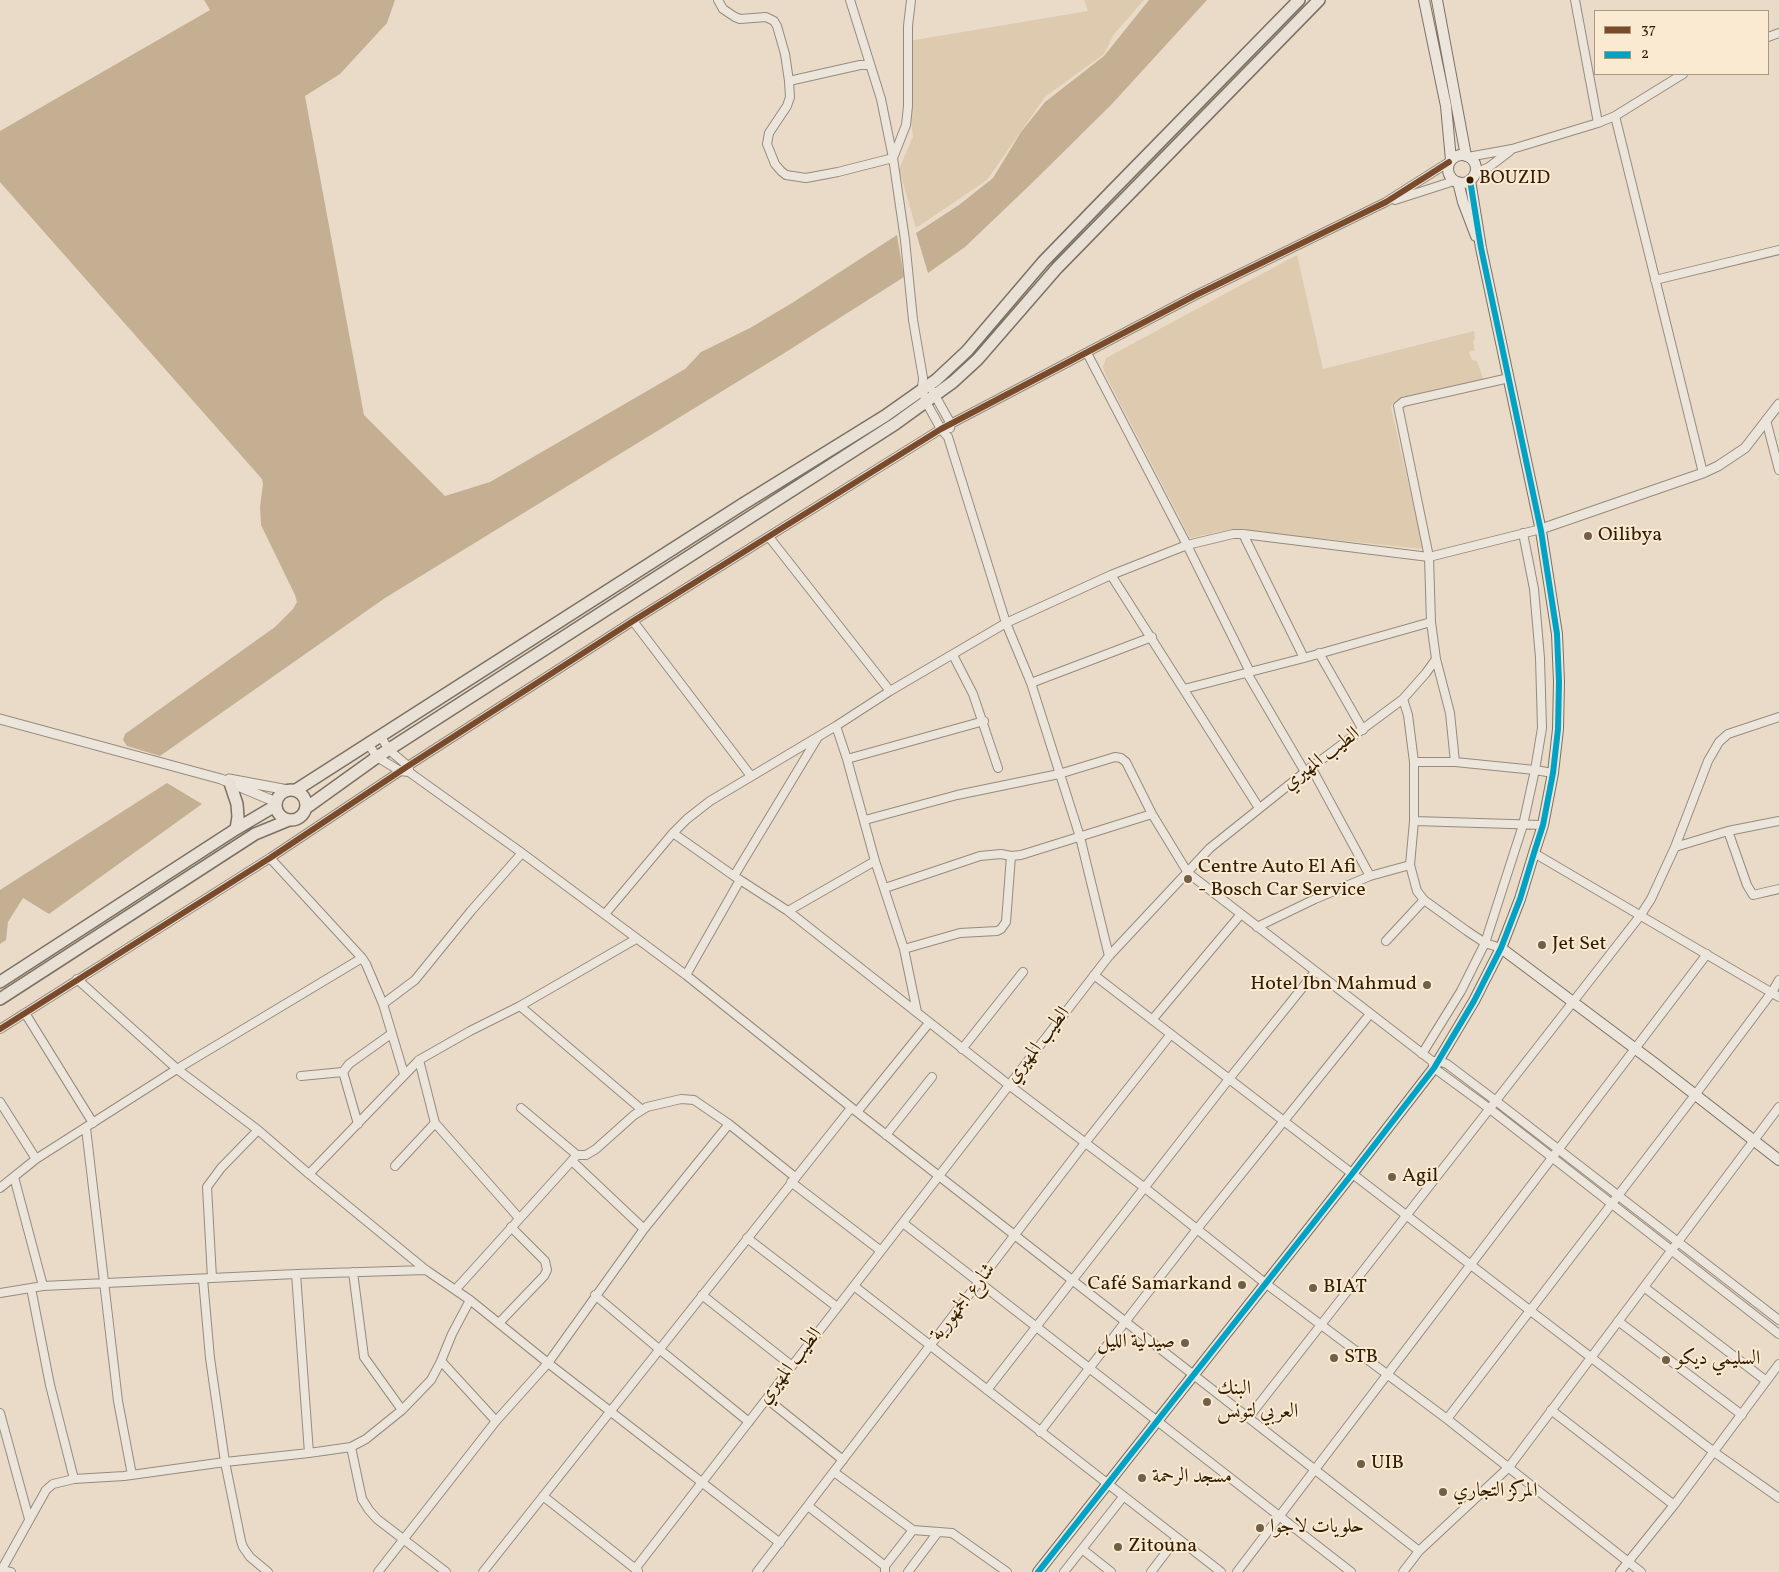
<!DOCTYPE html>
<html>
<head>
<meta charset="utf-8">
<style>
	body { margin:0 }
	#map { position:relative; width:1779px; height:1572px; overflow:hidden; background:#e9dbc8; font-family:Vollkorn,serif }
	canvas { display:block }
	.legend { position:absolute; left:1594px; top:10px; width:175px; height:65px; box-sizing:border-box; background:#faead2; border:1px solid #aa987f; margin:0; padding:6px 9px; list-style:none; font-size:15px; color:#311d02 }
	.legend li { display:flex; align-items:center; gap:10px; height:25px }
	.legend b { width:25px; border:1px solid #aa987f }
</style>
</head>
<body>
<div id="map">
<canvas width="1779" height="1572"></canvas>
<ul class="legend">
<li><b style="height:6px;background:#7a4b2a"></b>37</li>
<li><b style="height:6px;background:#02a2c4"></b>2</li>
</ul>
</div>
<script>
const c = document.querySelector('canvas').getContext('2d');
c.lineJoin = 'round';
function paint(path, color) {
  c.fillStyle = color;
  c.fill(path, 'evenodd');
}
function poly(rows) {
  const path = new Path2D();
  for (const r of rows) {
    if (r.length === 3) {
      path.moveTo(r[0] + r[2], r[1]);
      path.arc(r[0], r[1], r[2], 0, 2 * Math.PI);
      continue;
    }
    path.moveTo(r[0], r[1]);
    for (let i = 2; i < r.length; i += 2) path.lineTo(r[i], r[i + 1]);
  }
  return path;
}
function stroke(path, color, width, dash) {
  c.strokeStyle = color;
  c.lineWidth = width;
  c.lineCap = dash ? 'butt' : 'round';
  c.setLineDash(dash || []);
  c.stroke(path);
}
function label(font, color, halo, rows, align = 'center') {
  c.font = font + ' Vollkorn,Amiri,serif';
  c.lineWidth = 4;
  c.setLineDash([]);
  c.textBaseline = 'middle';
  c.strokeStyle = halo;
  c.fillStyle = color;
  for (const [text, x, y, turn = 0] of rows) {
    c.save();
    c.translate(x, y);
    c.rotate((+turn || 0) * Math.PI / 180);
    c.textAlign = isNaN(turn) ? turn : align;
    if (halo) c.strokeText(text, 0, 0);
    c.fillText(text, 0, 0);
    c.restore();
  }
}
paint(poly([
	[1084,0,1144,0,1114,34,1104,54,1045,97,987,180,916,228,899,169,913,137,910,111,909,41,1088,11],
	[1297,255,1323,369,1474,331,1475,339,1473,342,1475,350,1469,352,1472,360,1477,361,1484,381,1396,400,1391,407,1423,549,1231,529,1190,538,1105,374,1103,367,1106,358]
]), '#decaaf');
paint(poly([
	[204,0,395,0,387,23,340,74,305,96,364,415,445,496,490,482,685,369,701,352,750,328,792,303,897,235,904,277,786,352,385,598,160,756,127,746,123,740,125,734,275,627,293,609,297,602,295,595,261,525,260,507,263,484,262,479,0,182,0,131,210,10],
	[1149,0,1207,0,1111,105,1032,183,965,247,928,273,916,233,959,205,993,178,1021,132,1045,102,1104,56],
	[167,783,202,804,49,914,23,898,8,922,6,940,0,944,0,890]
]), '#c4af92');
const minor = poly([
	[718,0,723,9,735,17,740,19,766,17,774,21,777,26,785,54,789,81,790,97,787,106,769,133,767,144,775,164,781,171,786,175,806,178,838,172,893,158,906,125,908,106,908,26,911,0],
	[850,0,881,99,893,158,905,240,913,320,923,378,922,389,926,402,941,429,948,437,1006,623,1031,683,1080,837,1109,956],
	[1575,0,1598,123],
	[1768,37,1779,33],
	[789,81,860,65,870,65],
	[1615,116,1703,473],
	[1468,157,1512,149,1598,123,1615,116,1683,74],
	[1475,173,1489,167,1510,151],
	[1395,200,1454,181],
	[1655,280,1779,250],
	[1087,353,1187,545,1250,672],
	[933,392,951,424,950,428],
	[1766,420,1779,470],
	[1243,534,1304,658],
	[769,537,890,691],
	[1111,575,1259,808],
	[633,621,751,776],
	[1319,653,1363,730],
	[953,655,973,694,998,768],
	[1436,659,1450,713,1455,762],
	[1247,673,1305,772],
	[1031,683,1152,637],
	[1184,689,1304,658,1431,622],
	[1403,699,1408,715,1414,762,1414,821,1410,865,1417,891,1424,900,1467,931,1485,943,1501,948],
	[836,726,847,759,875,861,904,949,917,1012],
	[381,737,389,750,408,766,409,770],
	[369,745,377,757,400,771,409,772,522,853,686,975,857,1112,1419,1551],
	[847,759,984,721],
	[1414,762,1455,762,1535,770,1553,773],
	[1311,767,1370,876],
	[865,820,957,795,1059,774,1115,757,1121,758,1126,762,1152,814,1188,873,1432,1061,1434,1068,1490,1109,1779,1334],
	[1414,821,1543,825],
	[1728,831,1747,885,1753,895,1779,889],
	[673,833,734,876,788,911,1009,1085,1145,1188,1265,1283,1447,1419,1641,1572],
	[1675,847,1728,831,1779,821],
	[1534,853,1779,997],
	[270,858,362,958],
	[734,876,818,737],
	[885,888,980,856,1001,854,1011,856,1021,855,1152,814],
	[788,911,875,861],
	[605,914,673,833,687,819,710,801,836,726,890,691,1006,623,1111,575,1187,545,1233,534,1243,534,1429,557,1541,529],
	[1257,927,1315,899,1370,876,1410,865],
	[1386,941,1424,900],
	[904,949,960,933,997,931,1001,929,1006,922,1011,856],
	[686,975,740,880],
	[1094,975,1714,1452,1779,1498],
	[77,979,177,1069,258,1130,309,1174,426,1270,470,1300,548,1363,780,1543],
	[383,1004,415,980,471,911,522,853],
	[520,1006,641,1109],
	[25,1013,93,1123],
	[1152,1020,1241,914],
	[0,1029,270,858,408,766,633,621,941,429,1194,296,1386,202,1449,162],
	[962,1049,1023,972],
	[1422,1054,1461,991,1485,943,1523,825,1535,770,1542,728,1540,658,1534,589,1523,533],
	[419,1060,435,1123,519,1218],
	[1434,1061,1439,1061,1447,1064,1496,1101,1779,1320],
	[301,1076,343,1072],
	[0,1102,36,1159],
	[521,1108,577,1155],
	[857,1112,929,1023],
	[358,1124,343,1072,349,1064,391,1034],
	[86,1128,118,1401,132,1475],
	[886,1135,932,1077],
	[572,1161,644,1229],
	[395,1166,435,1123],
	[309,1174,419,1060,470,1031,520,1006,636,939],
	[14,1177,43,1286],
	[791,1182,881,1251],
	[0,1188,36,1159,177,1069,362,958,366,964,383,1004,404,1074],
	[903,1223,1351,1572],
	[747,1238,837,1307],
	[353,1272,364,1357,402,1410],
	[296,1274,309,1453],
	[212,1278,207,1187,221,1168,258,1130],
	[203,1279,210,1358,225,1462,241,1541,243,1547,250,1557,268,1572],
	[854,1286,1221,1572],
	[1644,1287,1765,1380],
	[31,1288,50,1385,74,1479],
	[456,1289,577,1155,586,1155,596,1149,634,1115,647,1107,681,1099,694,1100,729,1124,795,1177],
	[0,1293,43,1286,296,1274,426,1270],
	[595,1295,659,1349,749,1422],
	[702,1295,792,1366],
	[1618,1321,1742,1415],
	[499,1323,544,1276,547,1270,545,1261,511,1227],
	[441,1361,496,1421],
	[987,1390,1229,1079,1315,972],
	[767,1399,843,1460],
	[1551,1410,1674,1505],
	[0,1413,29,1519],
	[1249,1417,1640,916,1651,899,1675,847,1708,761,1719,742,1728,734,1779,717],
	[1447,1419,1695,1095,1772,992,1779,980],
	[1040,1432,1197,1229,1370,1014],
	[351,1447,362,1499,369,1510,377,1519,446,1572],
	[834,1472,913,1530,952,1533,1007,1572],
	[543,1496,638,1571],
	[808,1506,885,1566,885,1572],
	[1082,1549,1111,1572],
	[885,1566,913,1530],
	[0,1569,11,1572],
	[2,1569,46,1490,53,1484,74,1479,124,1476,225,1462,309,1453,351,1447,366,1439,402,1410,431,1380,441,1361,452,1334,470,1300],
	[635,1569,1109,956,1210,848,1305,772,1403,699,1426,673,1436,659,1431,622,1429,557,1398,406,1403,402,1509,378],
	[378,1572,496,1421,548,1363,644,1229,729,1124],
	[483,1572,851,1108],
	[757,1572,1085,1143,1171,1034],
	[908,1572,938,1532],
	[1064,1572,1123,1497],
	[1151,1572,1177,1538],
	[1237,1572,1707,954],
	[1403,1572,1419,1551,1509,1467,1779,1107],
	[1620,1572,1674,1505,1779,1364]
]);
const tertiary = poly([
	[1541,529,1703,473,1718,466,1745,448,1779,404],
	[0,719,221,779,276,802],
	[229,779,288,790]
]);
const secondary = poly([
	[1424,0,1446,106,1451,160],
	[1437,0,1466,156],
	[1462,169,14],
	[1458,182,1463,202,1476,236],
	[1501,948,1657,1065,1779,1160],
	[1038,1572,1352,1174,1434,1068,1474,1001,1501,948,1520,899,1534,853,1543,825,1553,773,1558,729,1559,682,1557,634,1541,531,1481,248,1470,180]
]);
const primary = poly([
	[230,783,237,804,238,817,236,829],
	[291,805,15],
	[296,790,743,504,885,416,936,380,967,351,1043,262,1110,193,1299,0],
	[306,808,377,757,895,424,953,382,978,359,1057,268,1319,0],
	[0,982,236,829,275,806],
	[0,999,255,834,289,820]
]);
stroke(minor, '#968b7d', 10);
stroke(tertiary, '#968b7d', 11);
stroke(secondary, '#7c7163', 12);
stroke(primary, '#7c7163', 14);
stroke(minor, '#ece5dc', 8);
stroke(tertiary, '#ece5dc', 9);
stroke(secondary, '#ece5dc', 10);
stroke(primary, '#e9e1d6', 11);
stroke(poly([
	[0,1029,270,858,408,766,633,621,941,429,1194,296,1386,202,1449,162]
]), '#7a4b2a', 6);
stroke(poly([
	[1038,1572,1352,1174,1434,1068,1474,1001,1501,948,1520,899,1534,853,1543,825,1553,773,1558,729,1559,682,1557,634,1541,531,1481,248,1470,180]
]), '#02a2c4', 6);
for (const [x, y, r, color] of [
	[1470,180,4.5,"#311d02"],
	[1588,536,5,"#716047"],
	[1188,879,5,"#716047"],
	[1542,945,5,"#716047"],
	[1427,985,5,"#716047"],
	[1392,1177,5,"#716047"],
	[1242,1285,5,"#716047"],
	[1313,1288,5,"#716047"],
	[1185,1343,5,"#716047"],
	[1334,1358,5,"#716047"],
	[1666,1360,5,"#716047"],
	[1207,1402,5,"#716047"],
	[1361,1464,5,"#716047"],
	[1142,1478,5,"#716047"],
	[1443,1492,5,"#716047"],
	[1260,1528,5,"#716047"],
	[1118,1547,5,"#716047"]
]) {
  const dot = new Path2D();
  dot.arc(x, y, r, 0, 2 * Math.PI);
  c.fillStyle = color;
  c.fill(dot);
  stroke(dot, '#faead2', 2);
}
label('19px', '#311d02', '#faead2', [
	["BOUZID",1479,180]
], 'left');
label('20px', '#311d02', '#faead2', [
	["Oilibya",1598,536],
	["Centre Auto El Afi",1198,868],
	["- Bosch Car Service",1198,891],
	["Jet Set",1552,945],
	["Hotel Ibn Mahmud",1417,985,"right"],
	["Agil",1402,1177],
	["Café Samarkand",1232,1285,"right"],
	["BIAT",1323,1288],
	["صيدلية الليل",1175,1343,"right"],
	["STB",1344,1358],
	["السليمي ديكو",1676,1360],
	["البنك",1217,1390],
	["العربي لتونس",1217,1413],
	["UIB",1371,1464],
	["مسجد الرحمة",1152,1478],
	["المركز التجاري",1453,1492],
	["حلويات لاجوا",1270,1528],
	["Zitouna",1128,1547]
], 'left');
label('20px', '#311d02', '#faead2', [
	["الطيب المهيري",1322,760,-37],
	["الطيب المهيري",1039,1046,-52],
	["شارع الجمهورية",964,1303,-52],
	["الطيب المهيري",791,1367,-52]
]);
</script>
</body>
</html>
